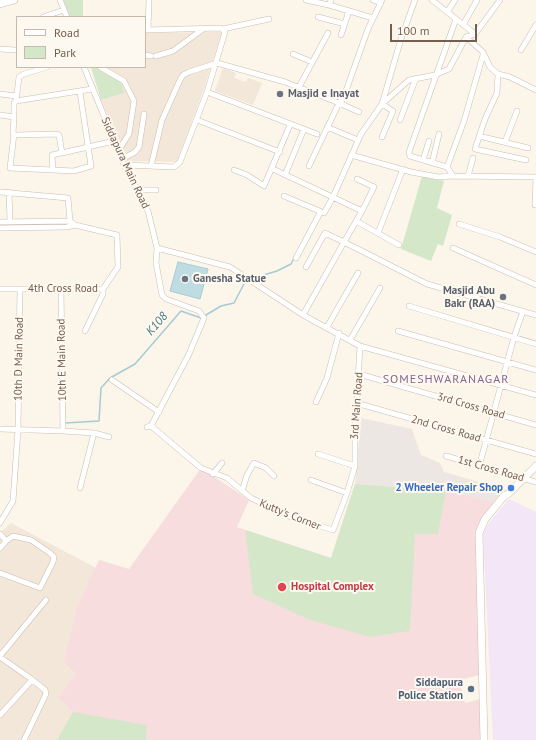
<!DOCTYPE html>
<html>
<head>
<meta charset="utf-8">
<style>
	body { margin:0 }
	#map { position:relative; width:536px; height:740px; overflow:hidden; background:#fbf5ea; font-family:"PT Sans",sans-serif }
	canvas { display:block }
	.legend { position:absolute; left:16px; top:16px; width:130px; height:52px; box-sizing:border-box; background:#fef9f0; border:1px solid #c7bbb0; margin:0; padding:5px 7px; list-style:none; font-size:12px; color:#745e4f }
	.legend li { display:flex; align-items:center; gap:8px; height:20px }
	.legend b { width:20px; border:1px solid #c7bbb0 }
	.scale { position:absolute; left:390px; top:24px; width:87px; height:18px; box-sizing:border-box; border:2px solid #745e4f; border-top:0; padding-left:5px; font-size:12px; line-height:14px; white-space:nowrap; color:#745e4f; -webkit-text-stroke:3px #fef9f0; paint-order:stroke }
</style>
</head>
<body>
<div id="map">
<canvas width="536" height="740"></canvas>
<ul class="legend">
<li><b style="height:5px;background:#fff"></b>Road</li>
<li><b style="height:11px;background:#d4e8c9"></b>Park</li>
</ul>
<div class="scale">100 m</div>
</div>
<script>
const c = document.querySelector('canvas').getContext('2d');
c.lineJoin = 'round';
function paint(path, color) {
  c.fillStyle = color;
  c.fill(path, 'evenodd');
}
function poly(rows) {
  const path = new Path2D();
  for (const r of rows) {
    path.moveTo(r[0], r[1]);
    for (let i = 2; i < r.length; i += 2) path.lineTo(r[i], r[i + 1]);
  }
  return path;
}
function stroke(path, color, width, dash) {
  c.strokeStyle = color;
  c.lineWidth = width;
  c.lineCap = dash ? 'butt' : 'round';
  c.setLineDash(dash || []);
  c.stroke(path);
}
function label(font, color, halo, rows, align = 'center') {
  c.font = font + ' "PT Sans",sans-serif';
  c.lineWidth = 4;
  c.setLineDash([]);
  c.textBaseline = 'middle';
  c.strokeStyle = halo;
  c.fillStyle = color;
  for (const [text, x, y, turn = 0] of rows) {
    c.save();
    c.translate(x, y);
    c.rotate((+turn || 0) * Math.PI / 180);
    c.textAlign = isNaN(turn) ? turn : align;
    if (halo) c.strokeText(text, 0, 0);
    c.fillText(text, 0, 0);
    c.restore();
  }
}
paint(poly([
	[222,32,203,91,177,162,127,161,101,100,124,93,98,67,145,67,145,33],
	[223,68,236,73,234,78,246,82,248,78,262,83,253,105,215,91],
	[11,523,96,568,78,604,76,673,58,698,73,712,57,740,0,740,0,533]
]), '#f2e7d8');
paint(poly([
	[361,418,412,429,421,455,440,463,444,472,507,490,496,502,446,491,355,484]
]), '#ece7e2');
paint(poly([
	[509,499,536,512,536,740,493,740,483,530]
]), '#f2e6f7');
paint(poly([
	[201,468,249,500,237,527,331,558,355,484,446,491,496,502,477,531,480,675,459,680,465,703,480,699,482,740,57,740,73,712,58,698,76,673,64,662,78,604,99,560,129,569]
]), '#f8dddf');
paint(poly([
	[63,0,83,0,83,16,69,17],
	[91,67,98,67,120,79,124,93,101,100],
	[422,176,444,181,437,208,452,215,443,246,438,244,431,261,401,249],
	[355,484,446,491,438,534,415,534,410,631,370,637,310,620,253,594,245,530,331,558],
	[73,712,147,725,146,740,57,740]
]), '#d4e8c9');
const water = poly([
	[178,262,208,269,200,299,170,291,178,262]
]);
paint(water, '#bfdce3');
stroke(water, '#a6cbd4', 1);
stroke(poly([
	[250,279,277,271,291,264,294,258],
	[65,423,99,421,101,388,110,378,135,364,181,311,201,318,221,306,234,303,246,280]
]), '#a6cbd4', 1.5);
const street = poly([
	[60,0,67,17],
	[306,0,329,5],
	[331,0,329,5,373,18],
	[373,0,381,3],
	[432,0,475,34],
	[447,12,455,0],
	[43,17,64,10],
	[318,17,345,24],
	[456,19,409,152,410,156,447,167,453,176,536,177],
	[463,25,477,0],
	[223,29,269,19],
	[148,30,149,0],
	[341,35,349,11],
	[0,49,15,50],
	[521,50,536,25],
	[483,52,490,67,498,74,497,93,485,119,475,149,526,160],
	[293,54,312,62],
	[145,55,151,56],
	[156,56,173,51,203,29],
	[84,67,124,165,148,211,157,248,230,267,303,315,360,346,536,395],
	[100,67,124,81,134,101,129,134,118,151],
	[498,74,510,77,536,90],
	[299,87,328,33],
	[207,92,317,134],
	[0,94,16,96],
	[16,101,19,77,24,74,47,67],
	[0,115,14,117,14,103,16,101,92,89],
	[14,117,13,133,15,135,57,134,59,135,62,153,114,141],
	[197,120,280,152],
	[400,120,416,78],
	[327,127,358,140],
	[14,134,10,168,74,171,91,166,80,92],
	[479,136,528,148],
	[382,137,393,111,382,104,401,39,415,0],
	[505,142,517,111],
	[351,155,411,172,438,177,453,176],
	[122,159,135,152,139,147,144,114],
	[423,160,429,141],
	[432,163,439,134],
	[124,165,174,167,180,162,207,92,225,32,221,28,145,30],
	[151,166,162,120,180,80,183,75,189,72,217,63,285,82,339,103,343,99,368,29,382,0],
	[309,166,339,103,359,112],
	[447,167,464,121,483,55,483,52,466,37],
	[273,169,362,211,344,242,427,284,536,315],
	[53,170,52,155,61,153],
	[234,170,247,175,264,186,290,125],
	[285,175,304,129],
	[468,176,473,158],
	[357,179,374,187,362,211],
	[137,190,156,190],
	[0,192,68,198,70,221],
	[9,192,10,221],
	[284,196,324,213,333,197,361,134,382,104,409,80,435,75,449,69,466,37,475,34,500,0],
	[535,205,536,177],
	[356,221,399,245],
	[0,222,70,221,75,225,117,235,118,267,103,289],
	[459,224,500,237,536,252],
	[0,228,67,227,75,225],
	[378,233,403,169],
	[453,248,536,285],
	[296,258,320,213],
	[0,289,103,289,103,294,85,331],
	[61,289,63,431],
	[409,306,536,344],
	[303,315,344,242,325,233,306,267],
	[327,327,358,273],
	[398,331,536,370],
	[350,340,380,288],
	[359,374,536,425],
	[112,380,159,412],
	[316,402,327,378,339,333],
	[356,403,536,454],
	[151,426,201,468,227,478,251,498,291,517,333,530,347,493,355,466,355,433,360,346],
	[147,427,151,426,189,354,204,318,199,311,166,299,162,295,156,263,157,248],
	[0,429,63,431,94,433,109,437],
	[318,454,355,466],
	[446,456,536,482],
	[479,467,514,337,523,311],
	[213,474,222,463],
	[311,480,347,493],
	[80,488,94,433],
	[242,491,247,475,254,463,266,468,274,476],
	[0,523,13,501,18,430,20,289],
	[0,534,6,541,0,548],
	[0,573,40,588,53,562,54,557,50,553,31,540,13,536,6,541],
	[0,656,46,600],
	[0,657,30,678,45,690,46,694,24,740],
	[0,715,32,680]
]);
const secondary = poly([
	[0,4,14,0],
	[484,740,479,533,485,519,504,496,508,494,536,466]
]);
stroke(street, '#ccbdb0', 6);
stroke(secondary, '#cfbeae', 8);
stroke(street, '#fff', 5);
stroke(secondary, '#fff', 7);
for (const [x, y, r, color] of [
	[280,94,4,"#6b7280"],
	[185,279,4,"#6b7280"],
	[503,297,4,"#6b7280"],
	[511,488,4,"#3f7fe0"],
	[282,587,5,"#e0444e"],
	[471,689,4,"#5c6f8a"]
]) {
  const dot = new Path2D();
  dot.arc(x, y, r, 0, 2 * Math.PI);
  c.fillStyle = color;
  c.fill(dot);
  stroke(dot, '#fef9f0', 1.5);
}
label('bold 11px', '#5b616d', '#fef9f0', [
	["Masjid e Inayat",288,94],
	["Ganesha Statue",193,279],
	["Masjid Abu",495,291,"right"],
	["Bakr (RAA)",495,304,"right"]
], 'left');
label('11px', '#745e4f', '#fef9f0', [
	["Siddapura Main Road",125,163,65],
	["4th Cross Road",63,289],
	["10th D Main Road",19,359,-89],
	["10th E Main Road",62,360,-91],
	["3rd Main Road",357,406,-86],
	["3rd Cross Road",471,406,16],
	["2nd Cross Road",446,429,16],
	["1st Cross Road",491,469,16],
	["Kutty's Corner",290,515,22]
]);
label('bold 11px', '#366cbe', '#fef9f0', [
	["2 Wheeler Repair Shop",503,488]
], 'right');
label('bold 11px', '#be3a42', '#fef9f0', [
	["Hospital Complex",291,587]
], 'left');
label('bold 11px', '#4e5e75', '#fef9f0', [
	["Siddapura",463,683],
	["Police Station",463,696]
], 'right');
label('italic 12px', '#4a7985', '#fef9f0', [
	["K108",157,324,-49]
]);
c.letterSpacing = '1px';
label('12px', '#83668f', '#fef9f0', [
	["SOMESHWARANAGAR",446,380]
]);
c.letterSpacing = '0px';
</script>
</body>
</html>
